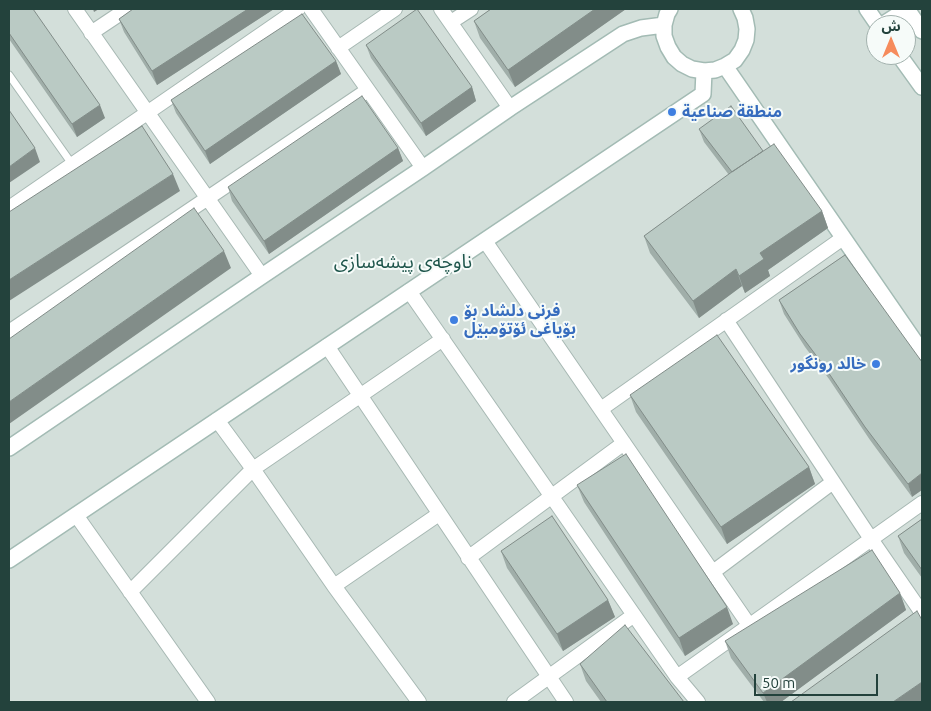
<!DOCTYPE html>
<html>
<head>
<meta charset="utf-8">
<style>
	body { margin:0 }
	#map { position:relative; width:931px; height:711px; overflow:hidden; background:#e5efeb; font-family:Ubuntu,"Noto Sans Arabic",sans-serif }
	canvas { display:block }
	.frame { position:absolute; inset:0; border:10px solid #23423c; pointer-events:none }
	.north { position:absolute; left:866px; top:15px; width:50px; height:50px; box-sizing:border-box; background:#f6fbf9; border:1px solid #a2b1ad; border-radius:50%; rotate:0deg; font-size:14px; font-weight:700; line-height:20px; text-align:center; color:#23423c }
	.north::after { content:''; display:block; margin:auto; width:18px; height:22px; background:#f68b5c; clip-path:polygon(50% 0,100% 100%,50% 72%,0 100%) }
	.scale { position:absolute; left:754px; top:674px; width:124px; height:22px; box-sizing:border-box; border:2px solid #23423c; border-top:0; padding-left:6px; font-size:15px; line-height:18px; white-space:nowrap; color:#23423c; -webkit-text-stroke:4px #f6fbf9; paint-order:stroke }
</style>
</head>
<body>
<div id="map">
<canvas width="931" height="711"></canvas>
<div class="frame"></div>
<div class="north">ش</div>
<div class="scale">50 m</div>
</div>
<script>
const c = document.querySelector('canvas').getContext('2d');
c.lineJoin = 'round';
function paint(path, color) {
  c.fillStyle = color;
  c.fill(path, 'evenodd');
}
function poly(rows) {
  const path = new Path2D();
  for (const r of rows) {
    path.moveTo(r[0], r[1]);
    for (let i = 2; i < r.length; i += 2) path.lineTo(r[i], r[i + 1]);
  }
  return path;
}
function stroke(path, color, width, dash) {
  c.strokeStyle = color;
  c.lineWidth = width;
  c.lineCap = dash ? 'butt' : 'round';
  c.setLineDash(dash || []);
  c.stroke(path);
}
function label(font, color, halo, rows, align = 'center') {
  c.font = font + ' Ubuntu,"Noto Sans Arabic",sans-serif';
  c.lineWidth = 4;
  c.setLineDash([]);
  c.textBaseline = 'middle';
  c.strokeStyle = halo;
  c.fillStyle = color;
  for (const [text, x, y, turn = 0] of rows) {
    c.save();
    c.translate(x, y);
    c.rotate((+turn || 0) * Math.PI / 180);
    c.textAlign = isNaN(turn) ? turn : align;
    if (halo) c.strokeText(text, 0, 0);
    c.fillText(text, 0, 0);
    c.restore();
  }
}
paint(poly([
	[9,9,922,9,922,702,9,702],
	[876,25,906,25,906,55,876,55]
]), '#d3dfda');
const lane = poly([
	[9,75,72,164]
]);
const street = poly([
	[75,9,262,276],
	[311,9,423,168],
	[441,9,510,108],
	[451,22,471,9],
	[91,33,127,9],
	[338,48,395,9],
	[9,208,298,9],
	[485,241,749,625],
	[409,291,677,677,698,702],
	[726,320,871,539,922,613],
	[9,332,368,90],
	[327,346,566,702],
	[601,409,843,238],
	[217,420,253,469,334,586,419,702],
	[76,515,208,702],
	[468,558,624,443],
	[713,572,833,482],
	[334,586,439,514],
	[130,592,253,469,443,339],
	[677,677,922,503],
	[514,702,634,615]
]);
const secondary = poly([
	[670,9,667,14,664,25,664,36,668,47,674,57,682,64,692,69,704,71,715,70,725,66,735,60,742,50,746,40,747,29,745,18,741,9],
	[867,9,878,25],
	[907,9,922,31],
	[882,25,907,9],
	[899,55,922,87],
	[725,66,922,352],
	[9,448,262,276,423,168,510,108,623,34,641,28,664,25],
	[9,560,703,94,704,71]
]);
stroke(lane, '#a7b8b3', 9);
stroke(street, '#a7b8b3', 16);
stroke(secondary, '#a3bbb4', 18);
stroke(lane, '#fff', 7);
stroke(street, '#fff', 14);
stroke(secondary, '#fff', 15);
paint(poly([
	[9,9,105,118,77,137,9,39],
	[133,9,274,9,157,85,124,32,119,19],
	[491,9,626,9,515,87,480,38,474,21],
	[366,45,472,87,476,101,426,136,371,58],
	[336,61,341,74,210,164,176,113,171,100],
	[699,129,763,151,822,211,828,228,768,270,770,276,745,293,742,286,699,318,650,253,644,236,729,175,704,142],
	[398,148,403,161,269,254,232,201,228,187],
	[845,255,912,497,870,440,829,379,805,347,784,314,779,300],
	[630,395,809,467,815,484,727,544,636,412],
	[577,485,733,624,685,656,584,502],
	[922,519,922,578,904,553,898,536],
	[501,551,608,600,615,617,563,651,507,568],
	[900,593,906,610,781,702,764,702,731,658,725,641],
	[580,664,684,702,601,702,586,681]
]), '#a0aea9');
paint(poly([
	[93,9,99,9,94,12],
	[248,9,274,9,157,85,152,71],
	[595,9,626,9,515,87,508,70],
	[336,61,341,74,210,164,205,151],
	[472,87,476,101,426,136,421,123],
	[100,105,105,118,77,137,72,124],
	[35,148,40,162,9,183,9,167],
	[398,148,403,161,269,254,264,241],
	[173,174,180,191,9,301,9,280],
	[822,211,828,228,768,270,770,276,745,293,739,276,760,253],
	[224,251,231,268,9,424,9,402],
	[736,269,742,286,699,318,693,301],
	[809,467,815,484,727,544,721,527],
	[922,473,922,490,912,497,908,484],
	[900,593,906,610,781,702,767,702,763,693],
	[608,600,615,617,563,651,557,634],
	[727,607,733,624,685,656,679,638],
	[922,682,922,702,893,702]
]), '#828d89');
const building = poly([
	[9,9,33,9,100,105,72,124,9,33,9,9],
	[133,9,248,9,152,71,119,19,133,9],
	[417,9,472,87,421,123,366,45,417,9],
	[491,9,595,9,508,70,474,21,491,9],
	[302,14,336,61,205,151,171,100,302,14],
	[362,96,398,148,264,241,228,187,362,96],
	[731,106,763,151,732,172,699,129,731,106],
	[9,110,35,148,9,167,9,110],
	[142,126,173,174,9,280,9,212,142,126],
	[774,144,822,211,760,253,764,259,739,276,736,269,693,301,644,236,733,171,774,144],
	[194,208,224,251,9,402,9,339,194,208],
	[845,255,922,362,922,473,908,484,865,427,824,366,800,334,779,300,845,255],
	[717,335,809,467,721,527,630,395,717,335],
	[626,454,727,607,679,638,577,485,626,454],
	[552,516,608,600,557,634,501,551,552,516],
	[922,519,922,570,898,536,922,519],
	[872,550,900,593,763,693,725,641,872,550],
	[917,611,922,620,922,682,893,702,791,702,917,611],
	[625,625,684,702,607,702,580,664,625,625]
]);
paint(building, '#bacac4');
stroke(building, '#828d89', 1);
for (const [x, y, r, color] of [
	[672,112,5,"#3f7fe0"],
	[454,320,5,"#3f7fe0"],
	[876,364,5,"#3f7fe0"]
]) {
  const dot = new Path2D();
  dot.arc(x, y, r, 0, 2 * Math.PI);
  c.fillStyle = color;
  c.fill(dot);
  stroke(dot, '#f6fbf9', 2);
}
label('bold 16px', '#366cbe', '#f6fbf9', [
	["منطقة صناعية",682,112],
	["فڕنی دلشاد بۆ",464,311],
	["بۆیاغی ئۆتۆمبێل",464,329],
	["خالد رونگور",866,364,"right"]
], 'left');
label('19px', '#1e554b', '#f6fbf9', [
	["ناوچەی پیشەسازی",403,262]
]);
</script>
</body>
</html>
